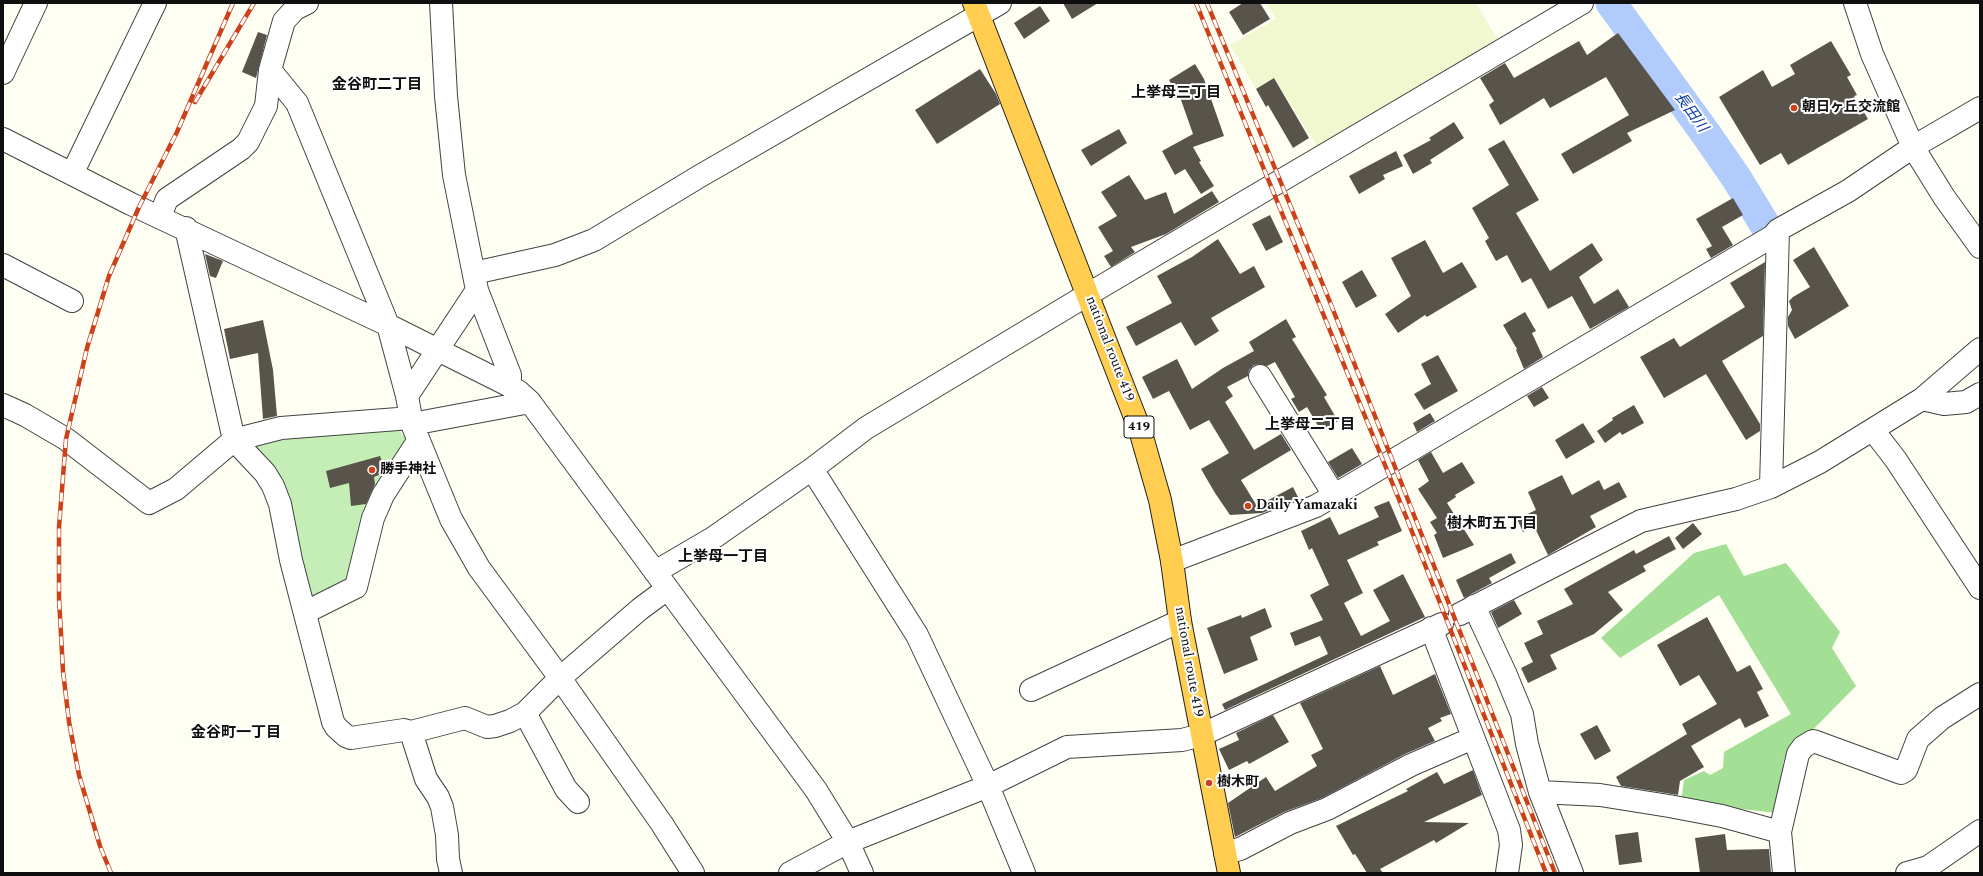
<!DOCTYPE html>
<html>
<head>
<meta charset="utf-8">
<style>
	body { margin:0 }
	#map { position:relative; width:1983px; height:876px; overflow:hidden; background:#fefff2; font-family:Spectral,serif }
	canvas { display:block }
	.frame { position:absolute; inset:0; border:4px solid #0f0f0f; pointer-events:none }
</style>
</head>
<body>
<div id="map">
<canvas width="1983" height="876"></canvas>
<div class="frame"></div>
</div>
<script>
const c = document.querySelector('canvas').getContext('2d');
c.lineJoin = 'round';
function paint(path, color) {
  c.fillStyle = color;
  c.fill(path, 'evenodd');
}
function poly(rows) {
  const path = new Path2D();
  for (const r of rows) {
    path.moveTo(r[0], r[1]);
    for (let i = 2; i < r.length; i += 2) path.lineTo(r[i], r[i + 1]);
  }
  return path;
}
function stroke(path, color, width, dash) {
  c.strokeStyle = color;
  c.lineWidth = width;
  c.lineCap = dash ? 'butt' : 'round';
  c.setLineDash(dash || []);
  c.stroke(path);
}
function label(font, color, halo, rows, align = 'center') {
  c.font = font + ' Spectral,"Noto Sans JP",serif';
  c.lineWidth = 4;
  c.setLineDash([]);
  c.textBaseline = 'middle';
  c.strokeStyle = halo;
  c.fillStyle = color;
  for (const [text, x, y, turn = 0] of rows) {
    c.save();
    c.translate(x, y);
    c.rotate((+turn || 0) * Math.PI / 180);
    c.textAlign = isNaN(turn) ? turn : align;
    if (halo) c.strokeText(text, 0, 0);
    c.fillText(text, 0, 0);
    c.restore();
  }
}
paint(poly([
	[1266,3,1476,3,1497,39,1320,151,1274,78,1256,89,1230,45,1276,19]
]), '#f1f8cf');
paint(poly([
	[400,430,402,435,408,436,355,583,308,597,252,448,254,443,279,438]
]), '#c5eeb7');
paint(poly([
	[1726,544,1744,576,1786,563,1840,632,1832,648,1856,686,1784,759,1776,813,1681,802,1684,780,1704,771,1710,775,1723,768,1724,752,1791,714,1719,595,1620,658,1601,638,1694,553]
]), '#a3e095');
stroke(poly([
	[1611,3,1706,134,1737,179,1765,225]
]), '#b1ccfc', 31);
paint(poly([
	[1063,3,1098,3,1072,19],
	[1243,3,1260,3,1270,19,1243,35,1229,12],
	[1040,6,1050,21,1024,39,1014,23],
	[258,32,267,35,256,78,242,72],
	[1618,33,1675,110,1627,133,1632,141,1573,174,1561,154,1629,115,1606,77,1550,108,1544,98,1500,125,1489,105,1494,101,1480,78,1505,63,1514,78,1579,41,1587,55],
	[1831,41,1851,75,1847,77,1857,95,1854,96,1868,119,1788,165,1781,153,1760,165,1719,97,1763,70,1772,87,1795,74,1790,65],
	[1195,64,1204,79,1224,136,1193,147,1201,161,1199,162,1214,186,1201,194,1185,169,1175,175,1162,151,1193,134,1181,100,1169,80],
	[980,69,996,94,1000,104,937,144,915,110],
	[1274,78,1309,138,1293,148,1268,105,1266,107,1256,89],
	[1454,122,1464,138,1430,160,1432,163,1413,174,1403,155,1431,140,1429,138],
	[1119,129,1127,143,1091,166,1081,150],
	[1504,140,1539,200,1516,213,1550,271,1592,243,1603,260,1579,277,1594,304,1618,289,1629,307,1590,329,1572,296,1548,309,1531,278,1522,283,1507,255,1496,261,1485,241,1489,238,1472,208,1509,185,1488,149],
	[1396,151,1403,166,1383,175,1385,179,1359,194,1349,176],
	[1129,175,1145,200,1166,192,1174,214,1212,191,1219,202,1166,234,1131,247,1135,252,1111,267,1104,256,1113,251,1098,227,1117,216,1101,192],
	[1733,198,1743,215,1722,227,1733,245,1711,258,1706,249,1712,246,1696,219],
	[1270,215,1283,242,1266,251,1252,224],
	[1218,239,1240,274,1254,266,1265,287,1211,318,1219,331,1195,346,1181,322,1136,346,1126,327,1172,303,1157,276,1192,257],
	[1425,240,1443,273,1462,262,1477,287,1427,317,1425,315,1398,333,1385,314,1411,296,1391,258],
	[1814,247,1849,306,1795,339,1788,326,1788,317,1792,310,1789,301,1793,297,1810,287,1793,260],
	[205,254,223,261,216,278,210,276],
	[1765,262,1763,336,1722,361,1760,424,1760,431,1746,440,1706,374,1664,398,1640,357,1674,338,1680,347,1745,307,1730,283],
	[1362,270,1377,296,1356,308,1342,282],
	[1525,312,1536,331,1532,333,1543,357,1524,369,1516,350,1517,349,1503,325],
	[1286,319,1296,337,1292,339,1327,395,1324,397,1338,421,1321,431,1307,407,1299,412,1291,399,1295,397,1275,362,1267,366,1260,364,1254,365,1249,370,1248,376,1227,387,1233,396,1225,402,1254,450,1281,434,1291,450,1241,480,1257,506,1293,487,1299,499,1262,513,1230,515,1215,493,1201,469,1229,453,1209,420,1190,430,1169,391,1153,399,1142,377,1177,359,1192,389,1223,368,1254,351,1249,342],
	[263,320,273,370,277,416,263,419,258,353,230,359,224,329],
	[1438,355,1458,391,1424,410,1414,394,1431,384,1421,364],
	[1542,387,1549,398,1534,407,1527,396],
	[1634,405,1644,423,1622,435,1620,432,1605,443,1597,431,1613,420,1612,418],
	[1430,413,1435,421,1417,432,1413,423],
	[1583,423,1595,442,1566,459,1555,440],
	[1352,448,1362,464,1338,478,1328,462],
	[1431,452,1443,473,1462,462,1475,483,1455,495,1456,497,1447,503,1474,545,1443,558,1434,535,1437,533,1430,522,1437,518,1418,489,1429,481,1418,460],
	[380,456,385,470,381,474,374,477,375,484,366,504,351,506,349,483,330,488,326,471],
	[1562,475,1572,495,1599,480,1604,490,1619,482,1627,497,1590,516,1596,527,1548,555,1534,526,1523,532,1517,519,1536,510,1528,492],
	[1389,501,1402,531,1377,542,1379,545,1347,560,1363,593,1344,603,1361,636,1390,621,1373,590,1403,574,1425,617,1225,710,1222,704,1328,654,1320,636,1295,646,1290,633,1323,620,1310,595,1329,585,1312,548,1309,550,1301,531,1330,517,1339,535,1379,517,1374,507],
	[1693,523,1702,534,1683,549,1675,538],
	[1669,536,1676,549,1643,566,1646,571,1608,592,1623,610,1594,634,1550,655,1557,669,1528,683,1521,668,1533,662,1524,643,1543,634,1537,621,1573,604,1564,589,1634,550,1636,554],
	[1511,553,1516,563,1489,578,1492,583,1464,598,1456,580],
	[1514,600,1522,614,1498,628,1491,612],
	[1265,608,1272,627,1250,637,1258,660,1224,674,1207,628,1241,615,1242,618],
	[1707,617,1737,672,1750,665,1763,689,1757,692,1769,716,1745,728,1740,718,1691,746,1704,767,1680,781,1678,795,1621,786,1616,777,1687,734,1682,724,1717,704,1699,675,1680,686,1657,645],
	[1380,666,1393,695,1435,674,1451,714,1440,718,1442,721,1428,728,1435,741,1405,754,1322,798,1284,812,1235,837,1228,803,1266,777,1275,791,1317,766,1311,755,1323,749,1300,703],
	[1273,715,1289,742,1249,764,1247,761,1229,770,1219,749,1239,740,1236,733],
	[1597,725,1611,751,1595,760,1580,734],
	[1473,770,1482,795,1424,822,1469,823,1436,843,1434,840,1380,869,1383,873,1367,873,1355,854,1353,855,1336,826,1408,791,1406,789,1437,772,1444,784],
	[1638,832,1642,862,1619,865,1615,835],
	[1725,834,1727,850,1769,849,1771,873,1700,873,1695,838]
]), '#59544b');
const minor = poly([
	[441,3,446,96,454,175,477,290,510,375,510,386],
	[1855,3,1872,54,1913,147,1944,197,1980,247],
	[270,70,297,103,388,325,407,396,412,424,451,519,479,568,560,678,662,824,693,873],
	[3,73,36,3],
	[3,139,131,204,388,325,510,386,519,392,530,402,816,790,848,842,862,873],
	[72,174,155,3],
	[160,216,167,199,241,149,248,142,266,106,270,70,284,21,295,9,307,3],
	[186,228,234,440,265,473,273,486,280,504,291,560,333,722,336,727,346,736,351,738,404,730,411,732,465,718,487,727,495,726,510,721,525,713,560,678,640,609,667,589],
	[3,265,72,301],
	[474,273,555,255,594,240,700,176,1000,3],
	[1260,376,1334,495],
	[407,396,477,290],
	[1922,399,1944,404,1966,402,1980,394],
	[3,405,25,415,66,439,149,503,176,489,234,440,281,428,411,418],
	[412,424,530,402],
	[1873,430,1896,460,1980,588],
	[812,469,917,635,988,786,1024,873],
	[1771,487,1778,230],
	[1172,561,1316,506,1773,236,1778,230,1848,191,1913,147,1980,108],
	[655,572,713,538,812,469,866,428,1087,295,1582,3],
	[1474,606,1506,675,1522,714,1527,744,1540,792,1572,873],
	[306,612,356,587,373,518,383,495,418,441],
	[1460,614,1641,521,1736,499,1771,487,1820,462,1922,399,1980,349],
	[1431,628,1509,830,1511,845,1507,873],
	[1031,690,1180,621],
	[525,713,566,789,578,802],
	[411,732,426,779,438,797,442,807,447,835,448,859,451,873],
	[1540,792,1600,795,1669,806,1722,816,1780,832],
	[1225,853,1240,849,1290,823,1327,809,1411,765,1473,738],
	[790,873,848,842,988,786,1067,747,1182,740,1201,735,1442,624],
	[1784,873,1780,832,1798,754,1803,747,1813,741,1819,743,1901,773,1906,770,1918,739,1942,718,1980,694],
	[1907,873,1928,867,1980,831]
]);
const highway = poly([
	[974,3,1140,430,1160,500,1172,561,1180,621,1229,873]
]);
stroke(minor, '#424242', 24);
stroke(highway, '#202020', 24);
stroke(minor, '#fff', 22);
stroke(highway, '#ffce50', 22);
const rail = poly([
	[1196,3,1407,519,1546,873],
	[1207,3,1330,302,1555,873],
	[195,102,254,3],
	[111,873,100,846,79,775,69,722,63,671,59,598,59,527,66,439,87,348,109,276,139,207,177,132,233,3]
]);
stroke(rail, '#cd411a', 4.5);
stroke(rail, '#fff', 3, [9]);
for (const [x, y, r, color] of [
	[1794,108,4,"#cd411a"],
	[372,470,4,"#cd411a"],
	[1248,506,4,"#cd411a"],
	[1209,783,4,"#cd411a"]
]) {
  const dot = new Path2D();
  dot.arc(x, y, r, 0, 2 * Math.PI);
  c.fillStyle = color;
  c.fill(dot);
  stroke(dot, '#fff', 1.5);
}
for (const [x, y, w] of [
	[1139,427,30]
]) {
  const box = new Path2D();
  box.roundRect(x - w / 2, y - 11, w, 22, 3);
  c.fillStyle = '#fff';
  c.fill(box);
  stroke(box, '#0f0f0f', 1);
}
label('bold 13px', '#0f0f0f', null, [
	["419",1139,427]
]);
label('bold 14px', '#0f0f0f', '#fff', [
	["朝日ヶ丘交流館",1802,108],
	["勝手神社",380,470],
	["Daily Yamazaki",1256,506],
	["樹木町",1217,783]
], 'left');
label('14px', '#0f0f0f', '#fff', [
	["national route 419",1109,349,69],
	["national route 419",1188,662,80]
]);
label('bold 15px', '#0f0f0f', '#fff', [
	["金谷町二丁目",377,86],
	["上挙母三丁目",1176,94],
	["上挙母二丁目",1310,426],
	["樹木町五丁目",1492,525],
	["上挙母一丁目",723,558],
	["金谷町一丁目",236,734]
]);
label('italic 15px', '#0c3cae', '#fff', [
	["長田川",1690,113,54]
]);
</script>
</body>
</html>
